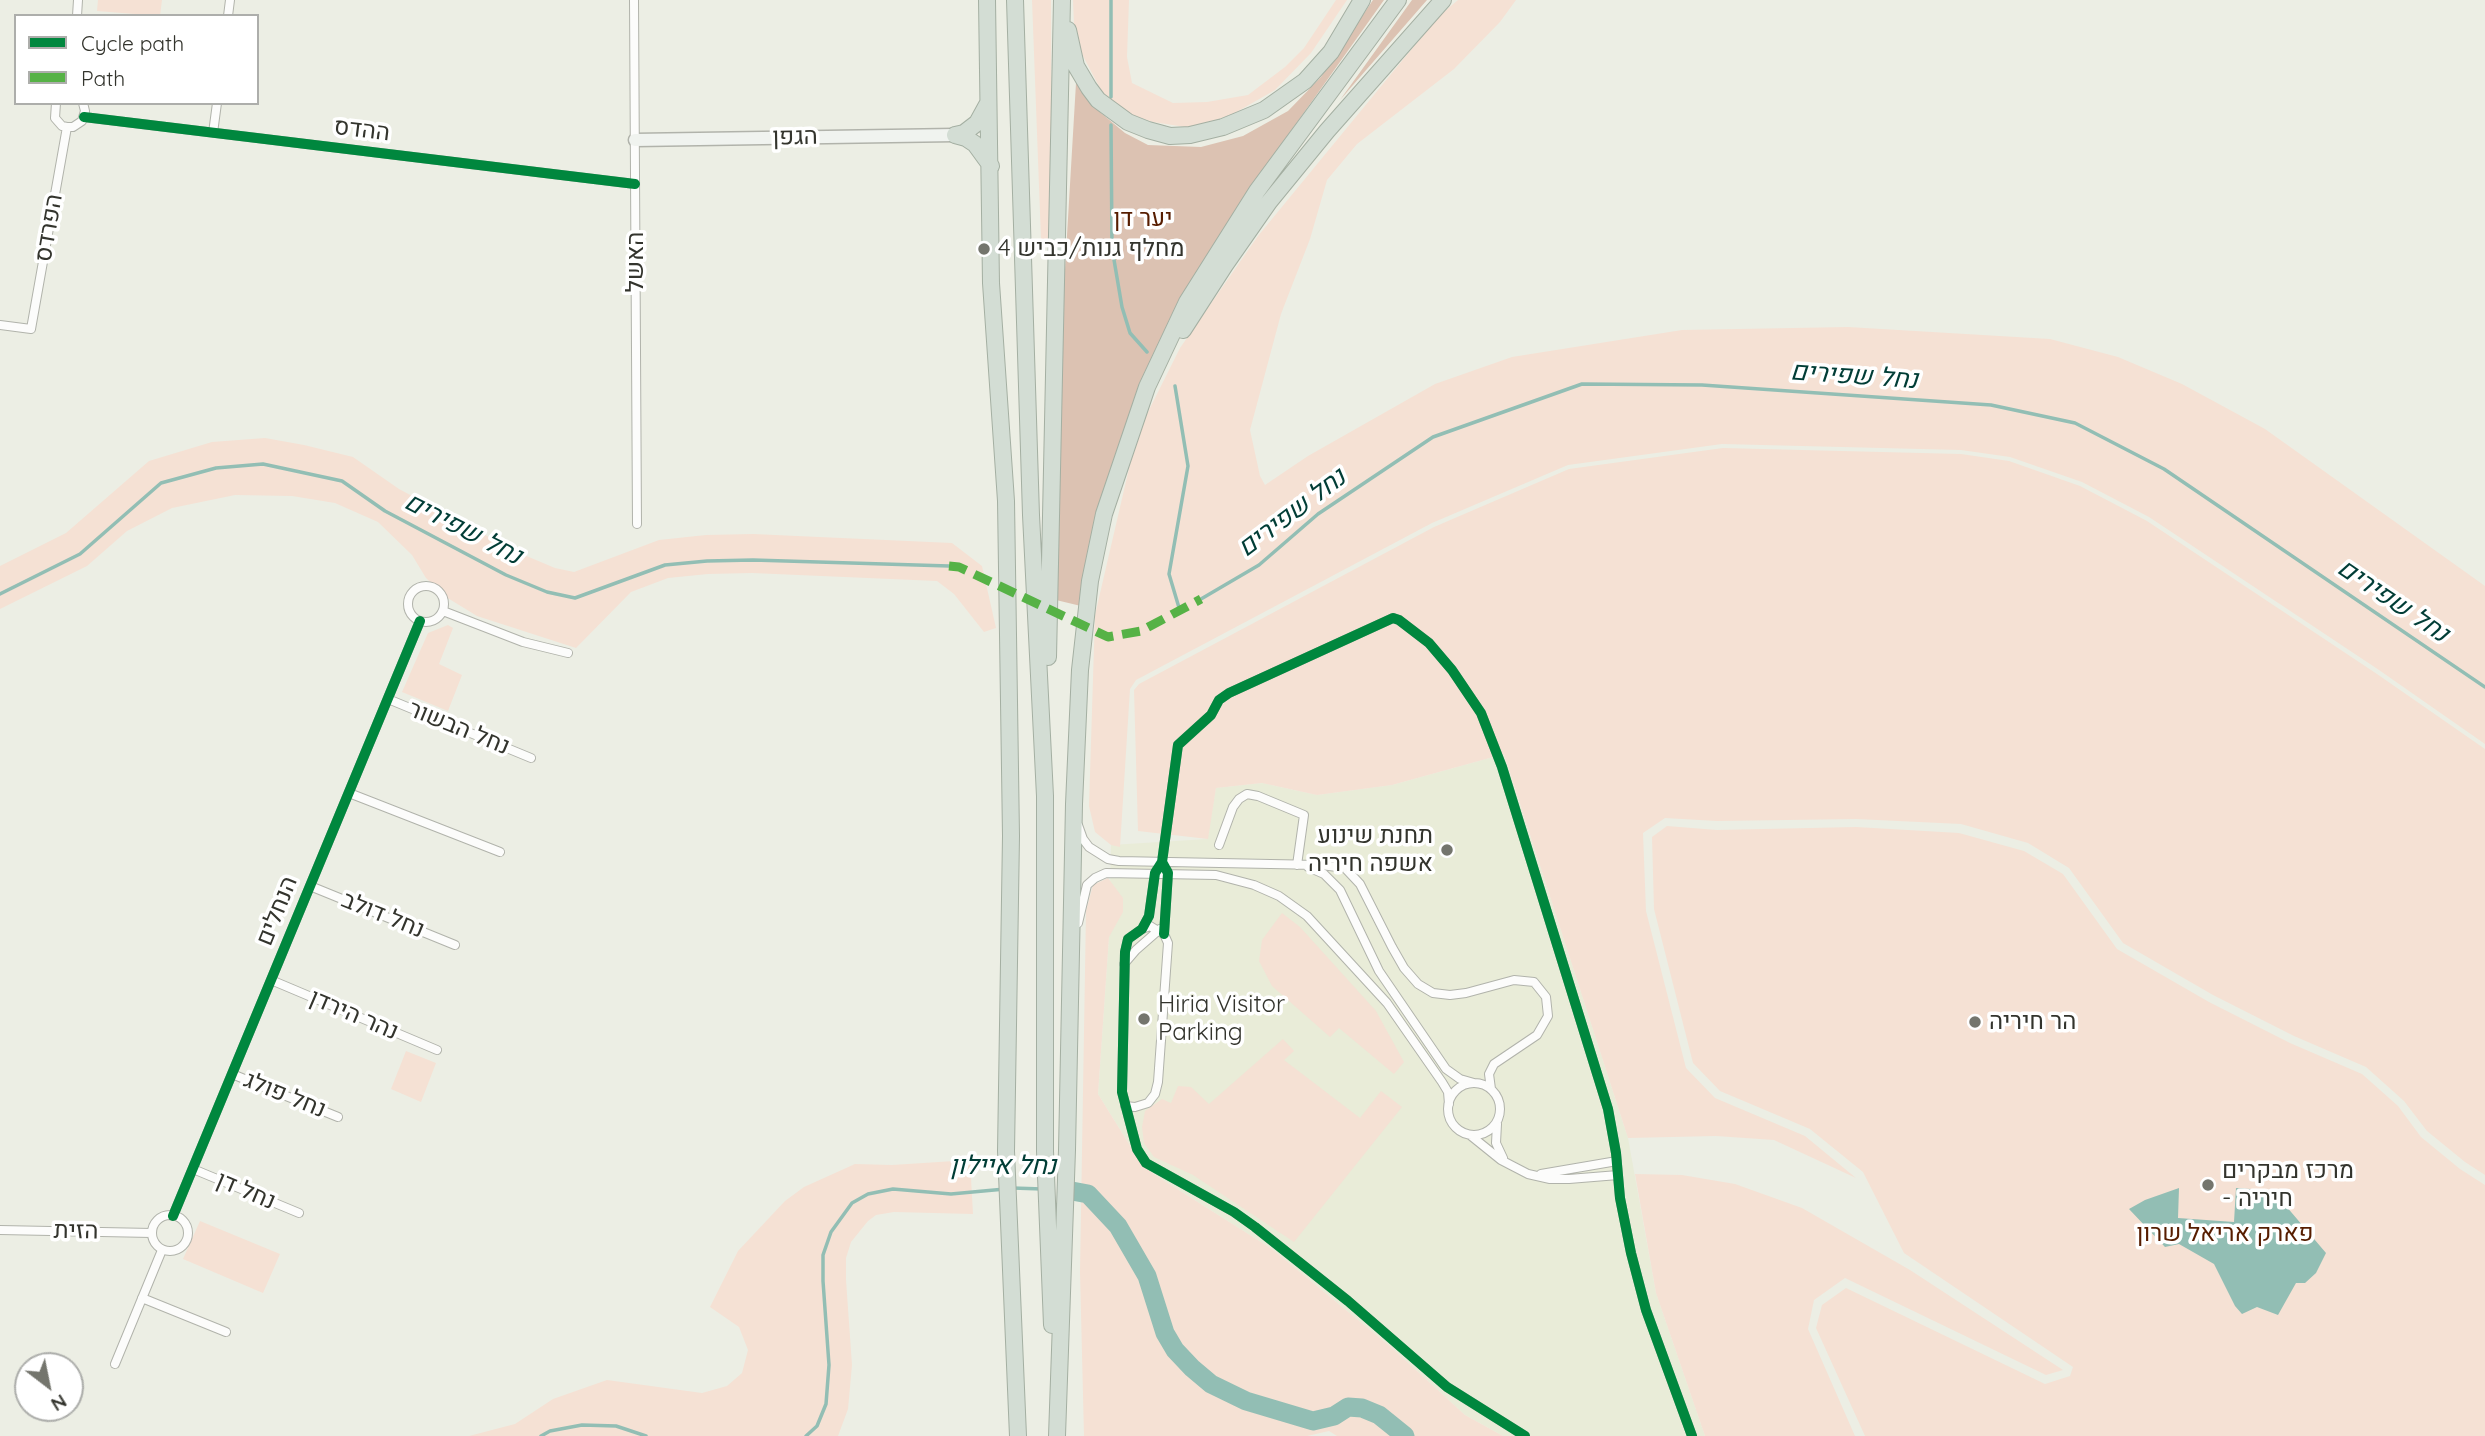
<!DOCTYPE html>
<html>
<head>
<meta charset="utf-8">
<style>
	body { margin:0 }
	#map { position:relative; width:2485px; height:1436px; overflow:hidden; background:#eceee4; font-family:Quicksand,sans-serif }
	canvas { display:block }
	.legend { position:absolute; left:14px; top:14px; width:245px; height:91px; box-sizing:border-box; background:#fff; border:2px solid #adaeab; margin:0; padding:9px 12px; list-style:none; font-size:21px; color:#33342d }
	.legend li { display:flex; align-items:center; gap:14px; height:35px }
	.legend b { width:35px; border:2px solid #adaeab }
	.north { position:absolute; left:14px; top:1352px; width:70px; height:70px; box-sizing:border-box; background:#fff; border:2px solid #adaeab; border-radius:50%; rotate:148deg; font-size:19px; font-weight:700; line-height:28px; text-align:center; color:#33342d }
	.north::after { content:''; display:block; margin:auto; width:24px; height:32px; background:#74756d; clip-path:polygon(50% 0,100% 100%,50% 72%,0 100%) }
</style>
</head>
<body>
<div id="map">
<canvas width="2485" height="1436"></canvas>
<ul class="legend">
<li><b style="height:9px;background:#00873e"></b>Cycle path</li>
<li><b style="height:9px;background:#56b246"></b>Path</li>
</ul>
<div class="north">N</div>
</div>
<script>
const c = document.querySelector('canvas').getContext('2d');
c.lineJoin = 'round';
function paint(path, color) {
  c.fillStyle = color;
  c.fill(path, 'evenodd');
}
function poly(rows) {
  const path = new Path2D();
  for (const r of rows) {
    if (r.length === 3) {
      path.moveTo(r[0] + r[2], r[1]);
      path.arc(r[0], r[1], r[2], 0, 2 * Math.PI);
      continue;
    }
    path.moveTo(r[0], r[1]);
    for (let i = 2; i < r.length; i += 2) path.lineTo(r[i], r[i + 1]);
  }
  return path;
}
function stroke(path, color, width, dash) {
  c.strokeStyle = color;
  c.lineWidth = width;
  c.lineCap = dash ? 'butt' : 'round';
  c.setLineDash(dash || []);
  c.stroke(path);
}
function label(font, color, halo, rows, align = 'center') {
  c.font = font + ' Quicksand,Heebo,sans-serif';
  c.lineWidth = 7;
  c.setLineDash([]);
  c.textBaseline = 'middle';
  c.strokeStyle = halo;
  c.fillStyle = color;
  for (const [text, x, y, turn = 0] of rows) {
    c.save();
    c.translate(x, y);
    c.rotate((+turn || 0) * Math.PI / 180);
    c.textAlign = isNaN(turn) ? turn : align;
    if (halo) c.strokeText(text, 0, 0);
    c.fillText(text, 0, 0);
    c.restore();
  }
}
paint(poly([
	[1504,754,1628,1138,1656,1293,1705,1436,1503,1436,1465,1415,1392,1348,1272,1249,1155,1175,1142,1165,1098,1094,1109,937,1111,845,1207,839,1216,788,1262,783,1317,795,1392,785]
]), '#e9ecd8');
paint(poly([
	[98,0,162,0,160,16,97,11],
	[1032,0,1051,0,1052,240,1041,239],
	[1073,0,1129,0,1127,57,1132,83,1173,103,1207,102,1248,95,1285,67,1304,48,1336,0,1347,0,1311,53,1275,90,1233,114,1192,128,1153,122,1123,112,1103,94,1082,54,1074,25],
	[1458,0,1516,0,1500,22,1454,69,1357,144,1327,180,1310,239,1281,314,1250,430,1260,476,1265,485,1308,456,1435,384,1512,357,1682,330,1848,327,2050,339,2118,357,2182,384,2265,429,2485,586,2485,744,2379,670,2149,517,2082,482,2010,457,1961,450,1722,444,1568,465,1432,523,1136,680,1130,689,1120,847,1111,845,1095,832,1089,806,1095,615,1137,434,1180,348,1258,236,1438,17],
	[265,438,304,445,353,457,399,489,517,552,555,568,574,572,659,540,706,535,753,534,952,543,982,566,996,628,984,632,954,594,937,581,752,573,708,574,668,578,631,592,576,648,477,616,446,597,426,578,412,555,378,522,335,503,292,496,235,495,172,508,127,531,87,566,0,609,0,566,66,533,149,461,212,442],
	[1723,448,1961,454,2009,461,2080,486,2147,521,2377,674,2485,749,2485,1175,2465,1162,2427,1131,2404,1101,2366,1067,2294,1036,2213,995,2123,943,2069,868,2028,843,1961,824,1856,819,1717,821,1665,818,1643,833,1646,911,1686,1068,1715,1098,1805,1136,1856,1178,1774,1140,1716,1136,1628,1138,1504,754,1392,785,1317,795,1262,783,1216,788,1208,839,1138,831,1134,690,1139,684,1434,527,1569,469],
	[448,625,453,628,439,664,462,675,448,711,402,692,428,633],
	[1667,826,1717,830,1856,827,1959,833,2024,851,2063,874,2117,949,2209,1002,2290,1043,2362,1074,2398,1106,2421,1137,2460,1169,2485,1185,2485,1436,1865,1436,1816,1328,1822,1305,1846,1288,2045,1384,2070,1376,2073,1367,1904,1253,1863,1172,1810,1129,1720,1091,1693,1063,1654,909,1652,837],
	[1108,878,1123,898,1123,912,1109,937,1098,1094,1142,1165,1155,1175,1272,1249,1392,1348,1465,1415,1503,1436,1337,1436,1329,1431,1307,1436,1084,1436,1080,1272,1086,911,1093,885],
	[1282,913,1300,927,1376,1011,1404,1062,1394,1074,1339,1028,1330,1037,1272,986,1259,961,1262,940],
	[1283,1039,1294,1051,1284,1060,1360,1118,1381,1091,1402,1107,1294,1242,1193,1175,1154,1157,1144,1143,1142,1127,1145,1111,1162,1099,1171,1103,1178,1086,1191,1087,1209,1104],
	[406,1051,436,1063,421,1102,391,1089],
	[970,1160,973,1214,894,1212,876,1215,868,1221,851,1242,846,1258,846,1280,852,1365,848,1409,838,1436,469,1436,515,1424,553,1399,607,1380,702,1393,727,1386,742,1373,748,1350,739,1327,710,1307,738,1251,785,1201,804,1187,855,1164,892,1165],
	[1635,1174,1682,1175,1735,1184,1802,1208,1910,1270,2063,1370,2046,1375,1845,1278,1814,1300,1808,1329,1855,1436,1705,1436,1656,1293],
	[200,1221,280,1254,263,1293,183,1259]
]), '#f5e1d4');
paint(poly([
	[1373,0,1384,0,1278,149,1178,308,1081,606,1056,600,1062,320,1076,83,1101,113,1125,133,1148,145,1201,147,1243,136,1288,111,1321,77],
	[1412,0,1427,0,1340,100]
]), '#dcc2b2');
paint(poly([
	[2179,1188,2178,1218,2234,1222,2236,1188,2264,1190,2280,1199,2326,1253,2316,1273,2305,1283,2296,1283,2278,1315,2257,1307,2242,1314,2235,1306,2214,1264,2179,1244,2165,1247,2129,1209,2145,1200]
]), '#92beb4');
stroke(poly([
	[1111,0,1111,97],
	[1111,125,1112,248,1122,307,1130,333,1147,352],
	[1175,386,1188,466,1169,574,1180,611],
	[0,594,80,554,161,483,216,468,263,464,342,481,385,511,506,575,547,592,575,598,665,565,707,561,753,560,949,566],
	[1201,599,1259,565,1318,514,1433,437,1582,384,1702,385,1991,405,2075,423,2164,469,2485,687],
	[1012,1188,1043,1189],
	[541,1436,550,1431,582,1425,616,1426,646,1436],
	[806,1436,817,1426,826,1404,829,1365,823,1281,823,1255,831,1232,852,1203,868,1194,893,1189,951,1194,1005,1189]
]), '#92beb4', 3.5);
stroke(poly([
	[1072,1191,1088,1194,1118,1226,1147,1276,1165,1333,1175,1350,1192,1368,1211,1384,1246,1401,1313,1421,1334,1416,1348,1407,1362,1408,1379,1415,1405,1436]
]), '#92beb4', 19);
const street = poly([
	[634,0,637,524],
	[77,16,78,0],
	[228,16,230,0],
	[56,103,55,118,62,126,67,127,73,127,82,121,85,111,83,103],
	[84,117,635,184],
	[213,133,217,103],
	[0,325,31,329,67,127],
	[426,604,18],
	[443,611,523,642,568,653],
	[388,699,531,758],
	[349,793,500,852],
	[1078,825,1083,839,1089,847,1108,859,1119,861,1321,865,1345,868,1360,884,1392,947,1404,968,1418,984,1433,993,1450,995,1466,993,1514,980,1534,982,1546,997,1548,1016,1537,1035,1494,1064,1489,1074,1491,1089],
	[1219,845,1233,807,1239,799,1247,794,1258,796,1304,815,1297,865],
	[1162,862,1178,745,1211,715,1219,700,1229,693,1393,618,1399,620,1429,643,1452,670,1481,713,1502,767,1608,1109,1616,1153,1620,1198,1631,1253,1646,1310,1692,1436],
	[1308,867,1324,874,1340,890,1379,971,1446,1069,1460,1079,1474,1083],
	[310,886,455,945],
	[1078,923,1087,885,1095,878,1106,873,1216,875,1254,885,1279,896,1307,916,1387,1003,1442,1082,1448,1092,1449,1104],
	[1164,934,1168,873,1162,862,1155,873,1149,916,1142,929,1128,939,1125,952,1122,1092,1137,1149,1146,1163,1234,1212,1255,1227,1348,1301,1447,1387,1525,1436],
	[1124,964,1136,950,1160,929],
	[271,980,437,1050],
	[232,1074,338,1117],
	[1474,1109,26],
	[1125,1106,1135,1107,1148,1103,1155,1094,1158,1082,1168,943,1164,934,1158,931,1150,926,1142,929],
	[1497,1124,1496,1143,1503,1158],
	[1470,1135,1501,1160,1528,1174,1550,1179,1569,1179,1618,1175],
	[193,1169,299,1213],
	[1541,1174,1617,1161],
	[170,1233,18],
	[173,1216,420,621],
	[0,1230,152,1233],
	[142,1298,226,1332],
	[115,1364,162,1250]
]);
const secondary = poly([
	[635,140,955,135]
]);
const highway = poly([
	[987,0,991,283,1006,501,1011,836,1006,1151,1018,1436],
	[1015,0,1031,515,1045,796,1045,1151,1052,1325],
	[1068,30,1076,66,1089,88,1098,100,1128,122,1148,130,1170,136,1190,135,1223,127,1264,110,1305,81,1331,52,1362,0],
	[955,135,964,133,977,123,988,103],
	[955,135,966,138,975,144,991,166],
	[1183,330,1225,265,1269,202,1327,131,1443,0],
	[1048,657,1062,0],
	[1057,1436,1067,1150,1074,804,1080,670,1090,581,1104,514,1147,387,1187,302,1257,191,1398,0]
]);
stroke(street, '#b1b3ab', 10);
stroke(secondary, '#b1b3ab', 15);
stroke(highway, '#a4afa2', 18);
stroke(street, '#fcfcfb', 8);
stroke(secondary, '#f0f3ef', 12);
stroke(highway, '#d3ddd4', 16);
stroke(poly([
	[949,566,959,567,1108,637,1141,631,1201,599]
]), '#56b246', 9, [18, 9]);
stroke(poly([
	[84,117,635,184],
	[1162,862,1178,745,1211,715,1219,700,1229,693,1393,618,1399,620,1429,643,1452,670,1481,713,1502,767,1608,1109,1616,1153,1620,1198,1631,1253,1646,1310,1692,1436],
	[1164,934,1168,873,1162,862,1155,873,1149,916,1142,929,1128,939,1125,952,1122,1092,1137,1149,1146,1163,1234,1212,1255,1227,1348,1301,1447,1387,1525,1436],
	[173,1216,420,621]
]), '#00873e', 10);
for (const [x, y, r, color] of [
	[984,249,7,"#74756d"],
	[1447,850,7,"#74756d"],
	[1144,1019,7,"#74756d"],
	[1975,1022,7,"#74756d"],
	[2208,1185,7,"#74756d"]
]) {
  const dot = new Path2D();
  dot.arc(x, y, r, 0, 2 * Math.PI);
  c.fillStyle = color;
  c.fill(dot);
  stroke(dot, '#fff', 2.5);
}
label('24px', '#33342d', '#fff', [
	["ההדס",362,130,7],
	["הגפן",795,137,-1],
	["הפרדס",49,228,-80],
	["האשל",636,262,-90],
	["נחל הבשור",459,728,22],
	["הנחלים",277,911,-68],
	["נחל דולב",383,915,22],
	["נהר הירדן",354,1015,23],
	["נחל פולג",285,1095,22],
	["נחל דן",246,1191,23],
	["הזית",76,1231,1]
]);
label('24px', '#571d00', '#fff', [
	["יער דן",1143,219],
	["פארק אריאל שרון",2225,1234]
]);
label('24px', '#33342d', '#fff', [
	["מחלף גנות/כביש 4",998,249],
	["תחנת שינוע",1433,836,"right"],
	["אשפה חיריה",1433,864,"right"],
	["Hiria Visitor",1158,1005],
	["Parking",1158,1033],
	["הר חיריה",1989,1022],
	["מרכז מבקרים",2222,1171],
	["- חיריה",2222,1199]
], 'left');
label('italic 26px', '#013d36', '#fff', [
	["נחל שפירים",1854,376,4],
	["נחל שפירים",1292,513,-37],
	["נחל שפירים",463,529,27],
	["נחל שפירים",2393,601,34],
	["נחל איילון",1003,1166]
]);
</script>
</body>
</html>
